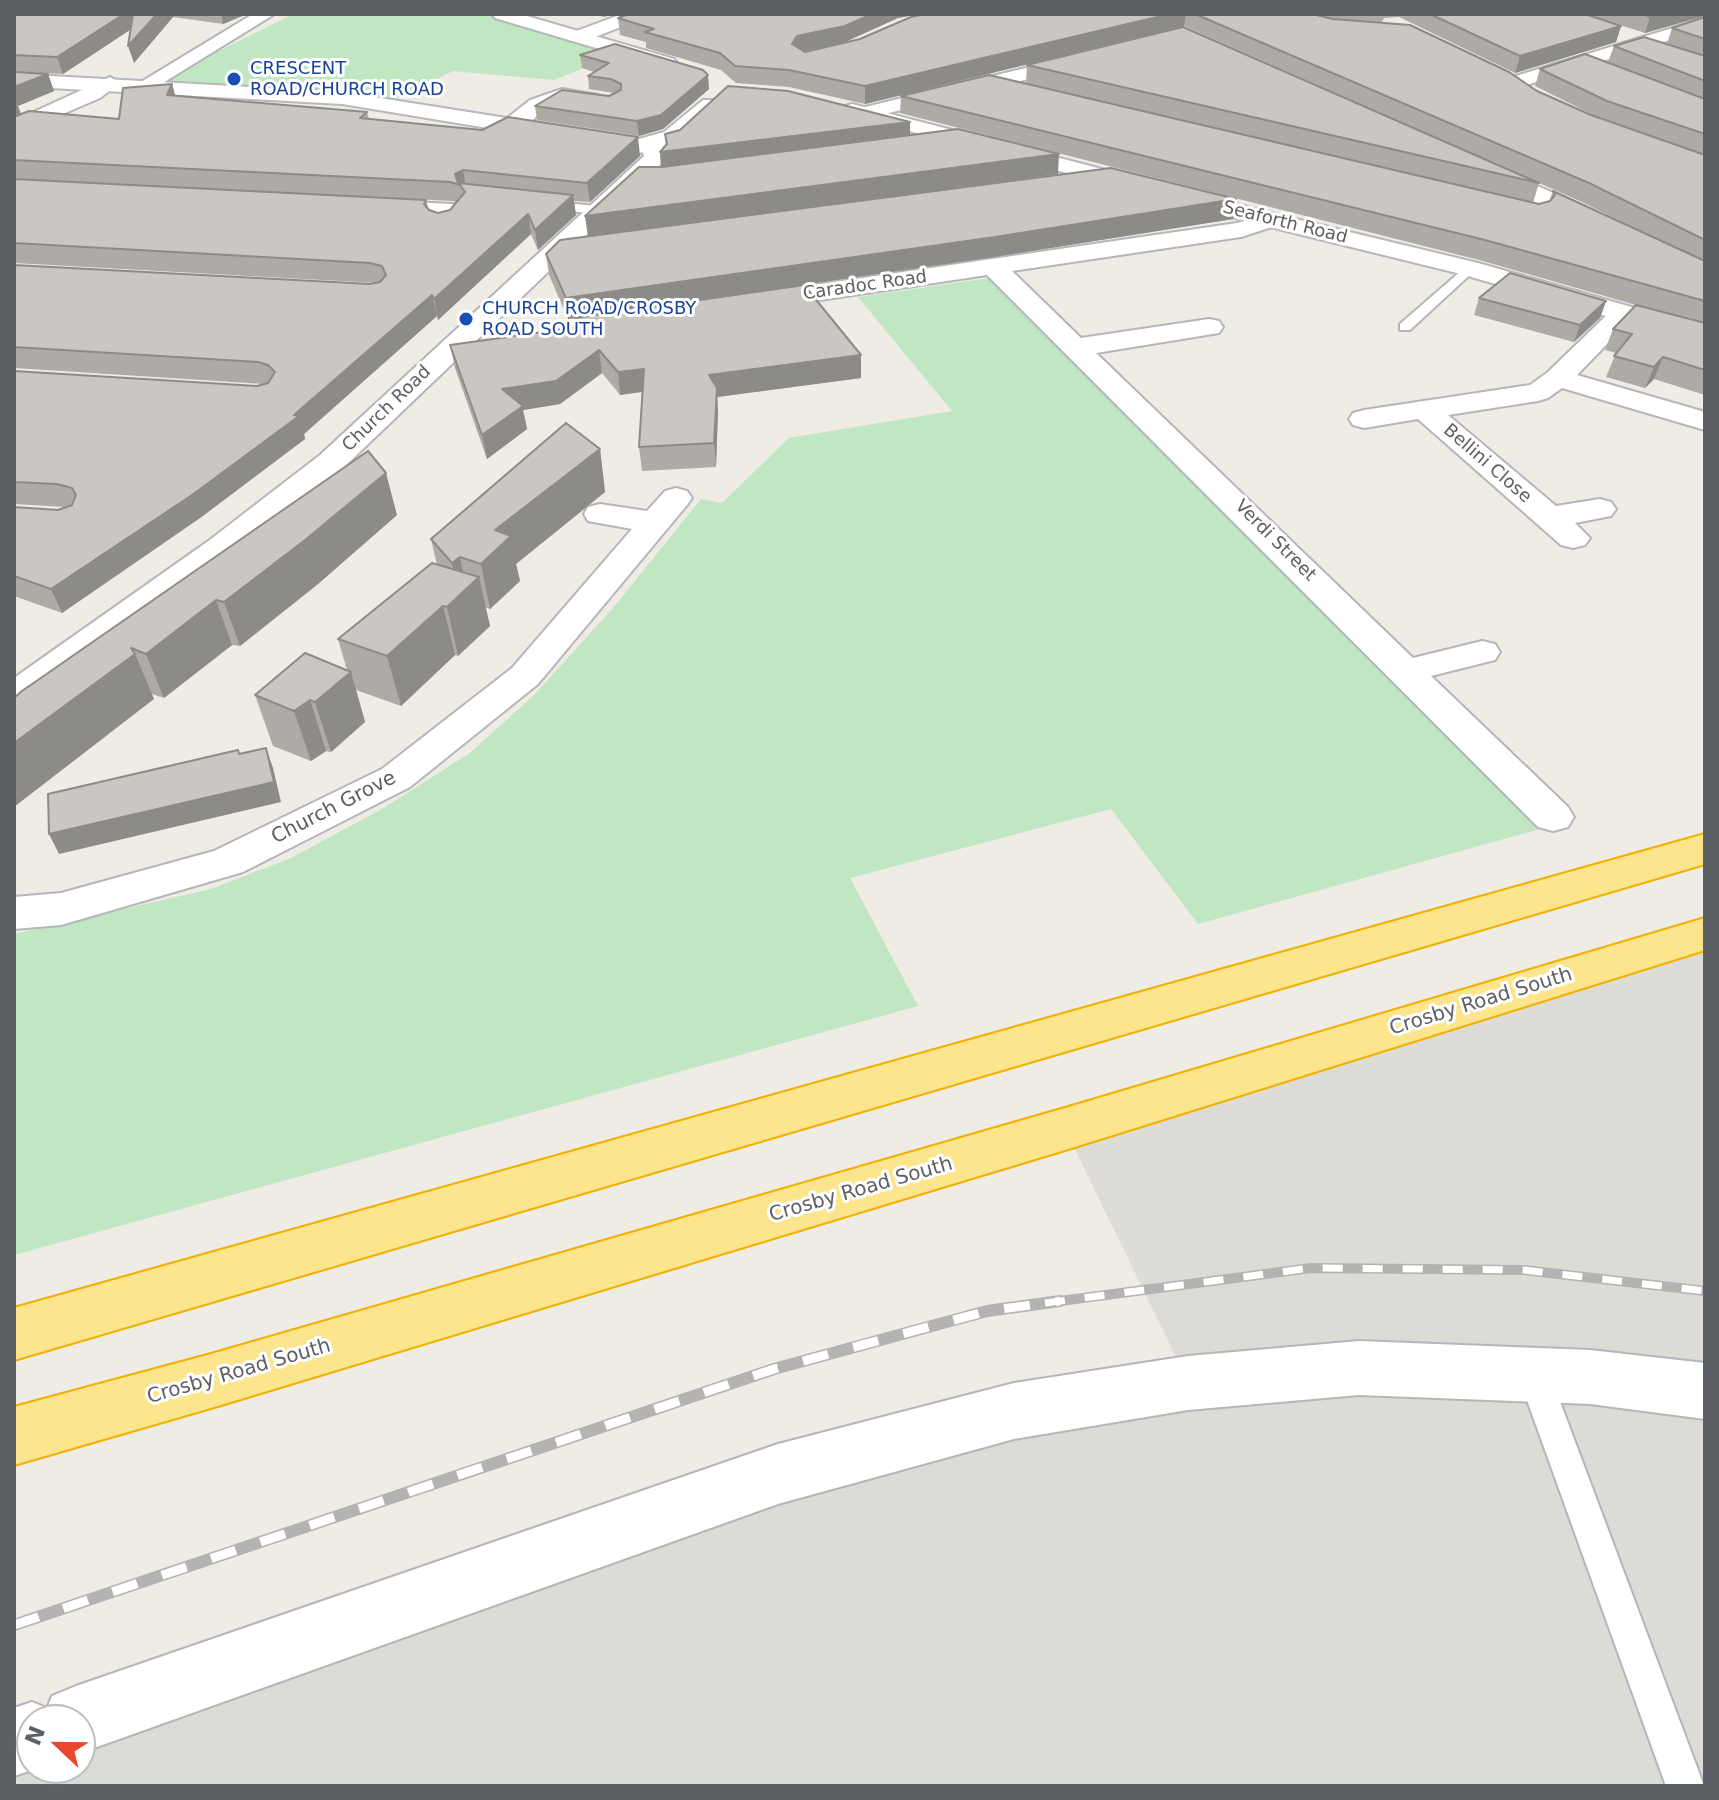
<!DOCTYPE html>
<html>
<head>
<meta charset="utf-8">
<style>
	body { margin:0 }
	#map { position:relative; width:1719px; height:1800px; overflow:hidden; background:#eeece4; font-family:"DejaVu Sans",sans-serif }
	canvas { display:block }
	.frame { position:absolute; inset:0; border:16px solid #5c5f64; pointer-events:none }
	.north { position:absolute; left:16px; top:1704px; width:80px; height:80px; box-sizing:border-box; background:#fff; border:2px solid #bebfc1; border-radius:50%; rotate:292deg; font-size:22px; font-weight:700; line-height:32px; text-align:center; color:#5c5f64 }
	.north::after { content:''; display:block; margin:auto; width:28px; height:36px; background:#e84730; clip-path:polygon(50% 0,100% 100%,50% 72%,0 100%) }
</style>
</head>
<body>
<div id="map">
<canvas width="1719" height="1800"></canvas>
<div class="frame"></div>
<div class="north">N</div>
</div>
<script>
const c = document.querySelector('canvas').getContext('2d');
c.lineJoin = 'round';
function paint(path, color) {
  c.fillStyle = color;
  c.fill(path, 'evenodd');
}
function poly(rows) {
  const path = new Path2D();
  for (const r of rows) {
    path.moveTo(r[0], r[1]);
    for (let i = 2; i < r.length; i += 2) path.lineTo(r[i], r[i + 1]);
  }
  return path;
}
function stroke(path, color, width, dash) {
  c.strokeStyle = color;
  c.lineWidth = width;
  c.lineCap = dash ? 'butt' : 'round';
  c.setLineDash(dash || []);
  c.stroke(path);
}
function label(font, color, halo, rows, align = 'center') {
  c.font = font + ' "DejaVu Sans",sans-serif';
  c.lineWidth = 6;
  c.setLineDash([]);
  c.textBaseline = 'middle';
  c.strokeStyle = halo;
  c.fillStyle = color;
  for (const [text, x, y, turn = 0] of rows) {
    c.save();
    c.translate(x, y);
    c.rotate((+turn || 0) * Math.PI / 180);
    c.textAlign = isNaN(turn) ? turn : align;
    if (halo) c.strokeText(text, 0, 0);
    c.fillText(text, 0, 0);
    c.restore();
  }
}
paint(poly([
	[1705,934,1705,1786,14,1786,14,1742,32,1768,80,1768,80,1720,203,1674,1188,1382,1065,1129]
]), '#dddbd6');
paint(poly([
	[293,14,489,14,620,53,554,80,453,71,394,100,348,93,159,81],
	[1003,276,1547,827,1198,924,1111,809,850,878,918,1006,14,1255,14,934,211,889,291,858,382,809,470,753,535,694,613,608,701,499,722,503,789,438,952,411,858,297]
]), '#c0e6c2');
const lane = poly([
	[544,201,597,206,603,210,597,214,539,208,539,202,544,201],
	[1469,264,1474,265,1474,271,1410,330,1400,330,1400,324,1469,264],
	[1534,1360,1545,1365,1550,1375,1704,1786,1666,1786,1518,1375,1523,1365,1534,1360]
]);
const street = poly([
	[253,14,273,15,153,89,146,91,136,85,253,14],
	[622,14,647,14,644,18,585,41,571,41,569,37,571,33,622,14],
	[1705,18,1705,29,1520,87,1513,89,1503,83,1506,79,1705,18],
	[1083,54,1090,56,1093,60,1090,64,864,119,854,113,857,109,1083,54],
	[110,77,120,83,100,98,14,135,14,121,110,77],
	[562,89,598,95,601,99,591,105,564,101,544,108,534,119,514,131,507,133,496,127,530,100,562,89],
	[651,139,662,145,666,157,663,162,342,469,231,556,27,704,14,708,14,678,207,542,320,455,644,156,640,145,651,139],
	[1480,161,1581,205,1705,267,1705,285,1472,173,1469,168,1472,163,1480,161],
	[368,200,453,204,461,206,465,211,451,228,443,230,435,228,431,223,435,217,360,212,356,207,360,202,368,200],
	[1270,213,1278,215,1282,220,1278,225,1241,237,1012,271,1081,338,1209,319,1219,321,1223,327,1219,333,1096,353,1413,658,1482,641,1495,644,1500,652,1495,660,1431,676,1568,807,1574,817,1568,827,1553,831,1538,827,987,275,753,310,744,308,740,302,744,296,753,294,1237,223,1270,213],
	[1623,306,1632,308,1636,314,1577,375,1705,412,1705,430,1562,388,1548,398,1538,401,1448,415,1556,506,1600,499,1611,502,1616,509,1611,516,1575,523,1590,538,1585,545,1573,548,1561,545,1418,419,1364,428,1353,425,1349,419,1353,413,1364,410,1530,385,1548,372,1614,308,1623,306],
	[676,488,687,491,692,498,687,505,538,684,410,787,243,872,61,925,14,929,14,897,61,893,214,851,382,769,512,668,632,529,588,521,584,514,588,507,600,504,647,511,665,491,676,488],
	[1359,1341,1590,1350,1705,1363,1705,1419,1590,1404,1359,1395,1188,1410,1014,1439,778,1504,80,1753,80,1720,32,1720,32,1768,38,1768,14,1776,14,1708,32,1702,47,1708,52,1696,76,1686,778,1444,1014,1383,1188,1356,1359,1341]
]);
const secondary = poly([
	[492,14,520,14,674,59,677,63,667,69,660,67,495,18,492,14],
	[14,74,342,92,639,139,664,132,703,100,717,100,720,104,680,142,639,153,342,104,14,86,14,74],
	[852,104,1275,214,1478,263,1705,328,1705,345,1461,274,1262,225,845,114,842,110,845,106,852,104]
]);
const highway = poly([
	[1705,834,1705,864,14,1360,14,1308,1705,834],
	[1705,918,1705,950,1065,1150,211,1408,14,1465,14,1407,211,1354,1065,1108,1705,918]
]);
stroke(lane, '#b4b6bb', 4);
stroke(street, '#b4b6bb', 4);
stroke(secondary, '#b5b8be', 4);
stroke(highway, '#f0b102', 4);
paint(lane, '#fff');
paint(street, '#fff');
paint(secondary, '#fff');
paint(highway, '#fce58d');
const railFar1 = poly([
	[1045,1303,1311,1268,1524,1270,1705,1291]
]);
const rail = poly([
	[14,1625,774,1369,987,1311,1060,1301]
]);
stroke(railFar1, '#b3b3b4', 10);
stroke(rail, '#b3b3b4', 12);
stroke(railFar1, '#fff', 7, [20]);
stroke(rail, '#fff', 9, [26]);
paint(poly([
	[14,14,247,14,223,24,173,17,134,63,131,29,63,74,14,72],
	[588,14,614,14,605,17],
	[629,14,920,14,898,18,845,42,804,51,805,52,860,39,925,14,1585,14,1621,26,1616,42,1515,73,1399,17,1384,18,1382,22,1595,116,1535,86,1540,69,1608,62,1614,46,1667,44,1672,28,1705,17,1705,395,1654,379,1645,388,1606,377,1616,353,1605,350,1613,329,1636,305,1479,260,900,113,901,96,1026,83,1027,65,1539,183,1533,203,1539,204,1549,202,1553,191,1642,232,1582,202,1184,26,865,104,789,87,736,83,721,70,646,48,646,42,620,35,618,18],
	[1586,14,1705,14,1645,33],
	[580,55,709,89,663,129,639,136,537,120,535,106,609,96,614,93,589,89,588,76,594,72,582,68],
	[14,72,48,74,54,91,18,106,21,114,119,119,172,84,175,96,367,112,369,119,640,156,590,202,574,201,576,215,538,250,531,234,438,320,437,316,304,434,305,439,200,518,62,613,14,596,14,507,58,510,66,507,14,504,14,371,257,386,264,384,14,368,14,265,370,284,376,283,14,263,14,179,426,200,429,210,438,213,450,210,456,202,453,201,14,179],
	[665,134,910,135,1058,174,626,232,1233,219,994,257,804,285,861,378,717,397,718,411,716,467,642,471,639,447,643,392,620,395,602,373,560,404,523,410,527,429,487,459,455,368,450,345,576,328,575,318,568,319,549,275,546,254,588,237,661,167,660,152,666,146],
	[1479,298,1606,301,1600,318,1574,342,1474,315],
	[600,449,605,492,516,564,520,581,490,609,485,607,490,626,458,656,455,655,401,706,356,690,365,722,331,752,326,751,311,761,273,746,255,695,347,670,338,639,437,565,431,539],
	[397,515,318,584,240,646,232,645,164,698,152,694,154,699,22,691]
]), '#aeaaa6');
paint(poly([
	[124,14,136,14,139,24,63,74,57,57],
	[157,14,172,14,173,17,134,63,128,46],
	[221,14,247,14,223,24],
	[872,14,920,14,898,18,845,42,797,53,792,44,797,36],
	[1170,14,1186,14,1184,26,865,104,865,86],
	[1660,14,1705,14,1705,16,1645,33,1650,17],
	[1621,26,1616,42,1515,73,1520,56],
	[48,74,54,91,18,106,21,115,14,119,14,87],
	[708,75,709,89,663,129,639,136,637,121],
	[172,84,177,102,167,95],
	[910,122,910,136,661,167,660,152],
	[638,137,640,156,590,202,587,183],
	[1059,154,1058,174,588,237,585,216],
	[463,170,466,189,460,185,455,174],
	[573,195,576,215,538,250,535,230],
	[1236,199,1233,219,994,257,568,319,566,298],
	[528,214,531,234,438,320,434,299],
	[432,295,437,316,304,434,305,439,200,518,62,613,51,589,294,415],
	[1606,301,1600,318,1574,342,1580,325],
	[599,350,602,373,560,404,523,410,527,429,487,459,482,435,502,389],
	[861,355,861,378,717,397,718,411,716,467,709,375],
	[1663,357,1654,379,1645,388,1654,367],
	[644,369,646,391,620,395,618,372],
	[600,449,605,492,516,564,520,581,490,609,481,564,495,530],
	[386,473,397,515,318,584,240,646,224,602],
	[460,557,467,589,479,577,490,626,458,656,447,607,459,596,452,563],
	[216,600,232,645,164,698,146,654],
	[443,606,455,655,401,706,387,656],
	[135,654,154,699,14,807,14,743],
	[351,672,365,722,331,752,315,702],
	[310,700,326,751,311,761,294,711],
	[266,748,273,768,281,802,59,854,49,834]
]), '#8d8b87');
const building = poly([
	[14,14,124,14,57,57,14,55,14,14],
	[133,14,157,14,128,46,133,14],
	[629,14,872,14,845,26,797,36,792,44,805,52,860,39,911,17,925,14,1170,14,865,86,789,70,735,66,720,53,645,32,654,29,618,18,629,14],
	[1195,14,1312,14,1333,19,1410,25,1509,72,1537,91,1591,115,1705,155,1705,240,1589,183,1195,14],
	[1430,14,1585,14,1621,26,1520,56,1430,14],
	[1642,14,1660,14,1650,17,1642,14],
	[1705,17,1705,39,1672,28,1705,17],
	[1183,27,1539,183,1027,65,1183,27],
	[1644,37,1705,56,1705,81,1614,46,1644,37],
	[615,44,703,70,708,75,661,115,637,121,535,106,562,90,609,96,621,90,621,84,611,79,588,76,609,63,580,55,615,44],
	[1585,54,1705,99,1705,134,1607,101,1540,69,1585,54],
	[14,72,48,74,14,87,14,72],
	[989,75,1539,204,1550,201,1555,195,1553,191,1705,261,1705,301,1485,240,901,96,989,75],
	[172,84,167,95,367,112,360,118,482,130,508,117,638,137,587,183,463,170,455,174,458,183,573,195,535,230,528,214,434,299,432,295,294,415,299,416,192,495,51,589,14,576,14,507,58,510,72,505,76,495,72,488,57,484,14,482,14,371,257,386,268,383,275,372,268,365,258,362,14,347,14,265,370,284,380,282,386,275,382,266,370,263,14,243,14,179,426,200,424,204,429,210,438,213,450,210,465,192,460,185,450,182,14,160,14,117,29,111,119,119,123,88,172,84],
	[728,86,788,91,910,122,660,152,667,144,665,134,680,130,728,86],
	[958,129,1059,154,585,216,639,167,662,167,958,129],
	[1111,168,1236,199,995,237,566,298,546,254,560,240,1111,168],
	[1510,273,1606,301,1580,325,1479,298,1510,273],
	[804,285,861,355,709,375,717,388,714,443,639,447,644,369,618,372,599,350,556,381,502,389,523,406,482,435,450,345,579,327,575,318,804,285],
	[1636,305,1705,323,1705,370,1663,357,1654,367,1614,356,1632,334,1613,329,1636,305],
	[566,423,600,449,495,530,511,536,481,564,460,557,452,563,431,539,566,423],
	[368,451,386,473,305,540,224,602,216,600,146,654,131,648,135,654,14,743,14,698,22,691,368,451],
	[432,563,479,577,447,607,443,606,387,656,338,639,432,563],
	[305,653,351,672,315,702,310,700,294,711,255,695,305,653],
	[266,748,274,782,49,834,48,794,238,750,239,754,266,748]
]);
paint(building, '#cac6c1');
stroke(building, '#8d8b87', 2);
for (const [x, y, r, color] of [
	[234,79,8,"#1a4fb4"],
	[466,319,8,"#1a4fb4"]
]) {
  const dot = new Path2D();
  dot.arc(x, y, r, 0, 2 * Math.PI);
  c.fillStyle = color;
  c.fill(dot);
  stroke(dot, '#fff', 3);
}
label('18px', '#164399', '#fff', [
	["CRESCENT",250,69],
	["ROAD/CHURCH ROAD",250,90],
	["CHURCH ROAD/CROSBY",482,309],
	["ROAD SOUTH",482,330]
], 'left');
label('18px', '#5c5f64', '#fff', [
	["Seaforth Road",1285,223,14],
	["Caradoc Road",865,286,-8],
	["Church Road",387,409,-44],
	["Bellini Close",1487,464,41],
	["Verdi Street",1275,541,45]
]);
label('20px', '#5c5f64', '#fff', [
	["Church Grove",334,808,-27],
	["Crosby Road South",1481,1002,-17],
	["Crosby Road South",861,1190,-16],
	["Crosby Road South",239,1372,-16]
]);
</script>
</body>
</html>
